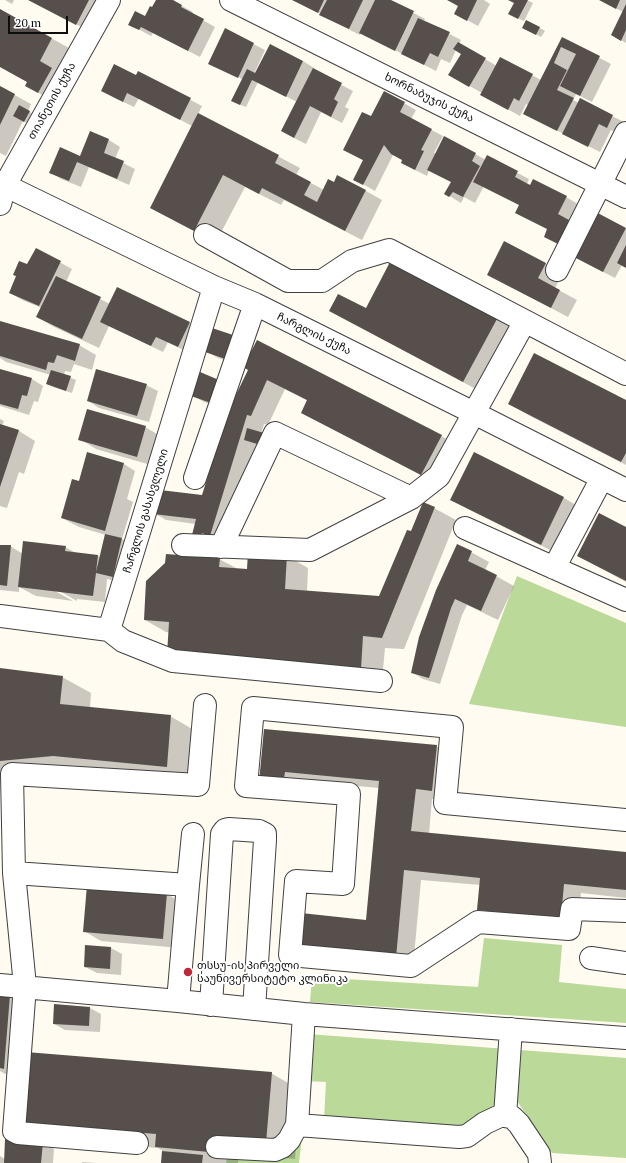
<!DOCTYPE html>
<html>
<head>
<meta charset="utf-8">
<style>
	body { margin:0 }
	#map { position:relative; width:626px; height:1163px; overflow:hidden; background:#fffbf0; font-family:"PT Serif",serif }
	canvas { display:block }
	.scale { position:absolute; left:8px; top:16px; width:60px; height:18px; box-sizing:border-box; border:2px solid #0e0e0e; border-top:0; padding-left:5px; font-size:12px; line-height:14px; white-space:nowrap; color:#0e0e0e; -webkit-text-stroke:3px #fff; paint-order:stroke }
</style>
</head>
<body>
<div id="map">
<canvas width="626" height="1163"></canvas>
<div class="scale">20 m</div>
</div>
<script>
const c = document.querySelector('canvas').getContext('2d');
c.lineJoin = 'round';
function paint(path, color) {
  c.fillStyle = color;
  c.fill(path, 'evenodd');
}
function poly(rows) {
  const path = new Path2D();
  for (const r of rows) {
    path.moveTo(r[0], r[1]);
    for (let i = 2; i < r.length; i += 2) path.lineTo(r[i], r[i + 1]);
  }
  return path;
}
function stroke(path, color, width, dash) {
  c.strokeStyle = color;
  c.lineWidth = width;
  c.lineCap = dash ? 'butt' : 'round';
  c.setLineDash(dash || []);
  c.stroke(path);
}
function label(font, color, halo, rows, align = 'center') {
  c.font = font + ' "PT Serif","Noto Sans Georgian",serif';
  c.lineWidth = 4;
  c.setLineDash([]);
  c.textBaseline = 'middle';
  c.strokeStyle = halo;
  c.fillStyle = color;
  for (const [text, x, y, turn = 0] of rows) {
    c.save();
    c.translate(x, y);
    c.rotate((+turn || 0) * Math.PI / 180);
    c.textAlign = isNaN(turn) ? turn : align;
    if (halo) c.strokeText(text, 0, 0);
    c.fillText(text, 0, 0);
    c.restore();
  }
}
paint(poly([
	[517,576,626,623,626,727,469,704],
	[484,938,562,945,559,982,626,989,626,1023,310,1002,312,977,478,987],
	[308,1034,626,1058,626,1158,552,1153,517,1101,503,1098,466,1128,324,1120,326,1082,305,1081],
	[302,1137,299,1163,226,1163,227,1158]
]), '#bbd999');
paint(poly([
	[5,0,14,0,12,4],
	[29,0,98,0,93,33],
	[157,0,171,0,193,12,192,14,215,27,200,57,153,33,151,36,129,24,146,17],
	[293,0,389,0,425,19,424,21,461,40,459,44,497,66,532,75,541,80,562,38,611,64,592,102,576,94,573,100,579,103,580,100,624,122,619,134,611,130,600,152,524,114,528,105,526,104,520,116,493,101,482,93,450,75,462,53,456,50,450,63,441,59,436,71,361,33,360,35,332,21,321,14],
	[449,0,484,0,490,4,478,26,467,20,459,6],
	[510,0,527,0,533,3,524,21,515,17,515,3],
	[600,0,626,0,626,43,612,35,623,12],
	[0,10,69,48,56,71,55,102,26,86,28,82,0,67],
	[523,27,540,28,545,31,541,37],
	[226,30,265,50,254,74,303,61,314,68,313,70,353,91,345,107,349,109,342,123,321,112,306,144,294,138,297,102,258,82,246,107,238,104,243,80,234,74],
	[139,73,202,106,198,114,300,168,296,175,324,190,366,191,382,200,362,240,284,200,281,205,245,187,216,242,173,220,192,126,139,98,134,107,113,97,136,76],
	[0,87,31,104,28,111,35,115,30,125,23,121,6,156,0,153],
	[384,92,416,110,411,119,443,136,434,153,475,154,486,160,487,157,529,179,527,184,566,197,578,204,569,221,580,228,569,249,520,205,484,186,475,203,464,197,461,203,446,194,452,182,429,170,427,176,413,169,403,160,393,155,375,191,354,179,364,161,344,150,371,117],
	[91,133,109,140,120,147,115,159,135,169,129,185,89,167,81,187,61,179,50,172,80,157],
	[595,213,626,229,626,267,622,265,615,278,584,262],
	[505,243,563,273,555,288,577,300,568,317,505,284],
	[37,250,72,269,66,282,110,304,189,323,201,330,189,353,168,342,163,352,109,326,99,348,54,327,37,317,42,308,22,300,10,293],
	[366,310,497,319,518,332,485,394,369,332],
	[0,322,79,345,96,355,92,370,74,364,71,372,65,371,64,375,76,380,72,393,53,387,48,384,51,375,6,362,0,358],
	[206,351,243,366,218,358],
	[0,370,32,379,43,386,38,402,34,401,29,415,0,406],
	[250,370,441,436,458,445,438,484,302,413,308,401,285,389,268,425,264,424,227,545,193,534,196,524,166,520,154,513,203,496],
	[200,374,222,409,204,402,192,395],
	[146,385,158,391,149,422,99,408,88,401],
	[626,401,626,465,530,416,509,404],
	[0,419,4,421,2,426,19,431,35,441,24,474,19,472,7,508,0,506],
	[145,427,162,437,154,466,96,449,80,439],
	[474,453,564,498,581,508,558,554,468,509,451,499],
	[87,454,124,464,135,471,127,499,133,502,122,539,133,546,124,583,107,579,105,602,77,599,77,601,56,589,55,591,73,601,36,596,19,587,19,592,0,590,0,546,10,546,23,554,65,547,76,553,98,556,101,557,106,535,79,527,62,518,79,482],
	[434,508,456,520,404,649,385,648,382,681,166,632,145,620,219,559,238,569,248,570,287,556,308,568,307,592,380,597,411,532],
	[626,528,626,582,578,556],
	[458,545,489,562,485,570,514,586,498,620,467,605,462,615,440,684,423,679,412,672],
	[0,669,62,677,91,693,90,708,170,716,199,733,195,784,13,778,0,771],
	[264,730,436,746,453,756,449,800,432,799,429,834,626,853,626,898,581,893,578,927,495,919,478,909,481,885,421,880,413,967,316,958,367,921,379,788,301,781,276,792],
	[167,894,184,904,180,948,101,941,84,931],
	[111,948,122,954,121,975,97,973,85,967],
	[0,995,10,996,21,1002,16,1075,5,1074,0,1071],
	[90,1008,101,1014,100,1032,65,1030,54,1024],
	[271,1073,300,1090,295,1159,239,1154,238,1163,162,1163,166,1153,158,1148,51,1139],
	[42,1143,54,1149,53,1163,0,1163,0,1156,5,1159],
	[82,1162,97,1163,82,1163]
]), '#0003');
paint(poly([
	[28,0,89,0,76,25],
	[156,0,173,0,182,5,181,7,204,19,188,51,141,27,139,30,128,25,135,11,145,16,150,6,152,7],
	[292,0,324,0,318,13],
	[327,0,363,0,349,29,319,15],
	[375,0,391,0,414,11,395,51,359,33],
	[447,0,477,0,467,21,454,14,458,6],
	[508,0,528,0,518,19,508,14,514,3],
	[599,0,620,0,616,9],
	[626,4,626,30,621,41,611,35],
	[0,9,52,38,40,61,52,68,38,93,25,86,27,82,0,67],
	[418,18,450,32,438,57,430,53,424,65,401,54],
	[526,20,540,27,536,35,522,28],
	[225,28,254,43,238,78,208,64],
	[562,37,600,56,580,96,560,86,576,54,561,47,554,63,567,70,557,90,574,98,557,131,523,114],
	[458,42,486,58,469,87,448,75,461,54,453,49],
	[270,44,303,61,286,97,252,80,240,105,231,101,247,69,255,73],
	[500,57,533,74,519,101,514,98,508,110,480,95],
	[114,64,136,75,138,71,191,98,180,120,127,93,123,102,101,91],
	[313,68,342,83,334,99,338,102,331,117,310,106,294,138,281,131],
	[0,86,15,94,0,125],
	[384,91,405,102,400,112,432,129,421,150,424,151,415,170,401,163,402,160,391,154,384,145,363,185,353,180,363,160,343,150,362,112,371,116],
	[580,98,613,115,607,128,599,124,588,147,562,134],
	[19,105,30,111,24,122,13,116],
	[198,113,279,155,275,163,311,182,304,195,317,202,328,179,334,182,337,175,366,190,345,231,262,188,259,194,223,175,194,231,150,208],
	[90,131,109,139,104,153,124,161,117,179,77,162,69,181,49,173,60,147,80,156],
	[444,136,476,153,472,161,480,166,463,197,453,192,449,197,444,194,451,182,427,170],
	[487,155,518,171,515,177,530,185,533,179,567,196,558,214,569,220,558,244,544,237,547,229,515,213,519,205,473,182],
	[594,211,626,228,603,272,572,256],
	[504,241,546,263,538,278,560,290,551,308,487,275],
	[626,245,626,268,617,263],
	[36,248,61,261,39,306,9,293,16,276,13,275,19,261,27,264],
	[390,262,497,319,463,382,329,311,338,294,366,308],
	[56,276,101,297,82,339,36,317],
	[117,287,190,322,178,347,156,337,151,346,100,322],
	[0,321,80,344,75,361,57,355,54,363,48,362,46,370,0,356],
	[212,328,239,337,231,361,205,352],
	[257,340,442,435,421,475,301,413,307,400,267,380,251,416,247,415,210,536,202,533,200,538,192,535,196,519,153,514,160,490,202,495,229,409,248,370,243,367],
	[534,353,626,400,626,453,621,462,508,404],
	[0,369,32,378,27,396,22,395,18,409,0,404],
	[96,369,147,384,137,416,87,401],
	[51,370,71,376,66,391,46,384],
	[200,372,219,380,211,403,191,396],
	[87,409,146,426,137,457,78,440],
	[0,424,19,430,0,487],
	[247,428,271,435,267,447,244,440],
	[87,452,124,463,105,531,61,518,72,479,79,481],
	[474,452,564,497,541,545,450,500],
	[423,502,435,507,382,638,363,636,361,669,167,655,169,622,144,620,146,581,165,563,166,554,220,558,219,567,247,569,248,552,287,555,285,589,379,596,407,530,411,531],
	[599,513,626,527,626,581,577,556],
	[105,534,122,538,113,577,96,573,93,596,18,587,23,541,66,546,65,551,98,555,96,572],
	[457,544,472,551,468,561,497,575,481,611,455,599,451,608,429,678,411,673,419,637,436,590],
	[0,545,11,545,7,586,0,585],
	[0,668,63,676,60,704,171,715,167,767,53,756,0,761],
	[264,729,437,745,432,791,416,789,411,831,626,852,626,890,564,884,561,918,477,910,480,878,404,870,396,958,298,949,301,913,366,920,379,781,285,772,283,785,259,782],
	[87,885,167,893,163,939,83,932],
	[85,945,111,947,110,969,84,967],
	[0,994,10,995,4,1069,0,1068],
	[54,1004,90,1007,89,1026,53,1024],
	[26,1052,272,1072,266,1143,210,1138,209,1152,155,1147,156,1134,21,1123],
	[5,1139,43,1142,41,1163,4,1163],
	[162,1151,203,1155,202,1163,161,1163]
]), '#574f4b');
const minor = poly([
	[231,0,626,197],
	[0,183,214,287,255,304,474,413,626,490],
	[0,204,5,185,109,0],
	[205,235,288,281,322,281,352,261,389,250,626,374],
	[557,270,626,133],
	[195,478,255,304],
	[465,528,626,600],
	[183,545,310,550,411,498,439,476,525,321],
	[221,547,275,433,411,498],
	[554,568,602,478],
	[0,616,109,630,214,287],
	[109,630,123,641,173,661,381,681],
	[205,705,198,785,12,774,14,873,188,885,178,1001,304,1014,626,1038],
	[626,820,445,803,452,727,253,708,246,786,349,794,343,884,296,881,290,955,411,966,478,922,569,929,572,909,626,911],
	[14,873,25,986,14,1131,18,1133,137,1143],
	[188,885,193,834],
	[591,958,626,963],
	[0,985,178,1001],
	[211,1005,222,834,225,830,229,829,259,831,265,834,265,840,254,1009],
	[505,1116,511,1029],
	[297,1125,459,1137,467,1136,485,1123,500,1116,505,1116,512,1117,519,1124,539,1154,540,1163],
	[217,1147,275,1150,282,1147,289,1140,297,1125,304,1014]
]);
stroke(minor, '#414141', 24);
stroke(minor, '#fff', 22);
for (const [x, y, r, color] of [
	[188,972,5,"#bd283a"]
]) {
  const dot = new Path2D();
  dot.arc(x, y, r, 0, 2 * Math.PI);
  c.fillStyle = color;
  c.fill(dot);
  stroke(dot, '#fff', 1.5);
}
label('11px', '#0e0e0e', '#fff', [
	["ხორნაბუჯის ქუჩა",429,98,26],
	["თიანეთის ქუჩა",52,101,-61],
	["ჩარგლის ქუჩა",314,334,26],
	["ჩარგლის გასასვლელი",146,511,-73]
]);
label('11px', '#0e0e0e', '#fff', [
	["თსსუ-ის პირველი",197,966],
	["საუნივერსიტეტო კლინიკა",197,979]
], 'left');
</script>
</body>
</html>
